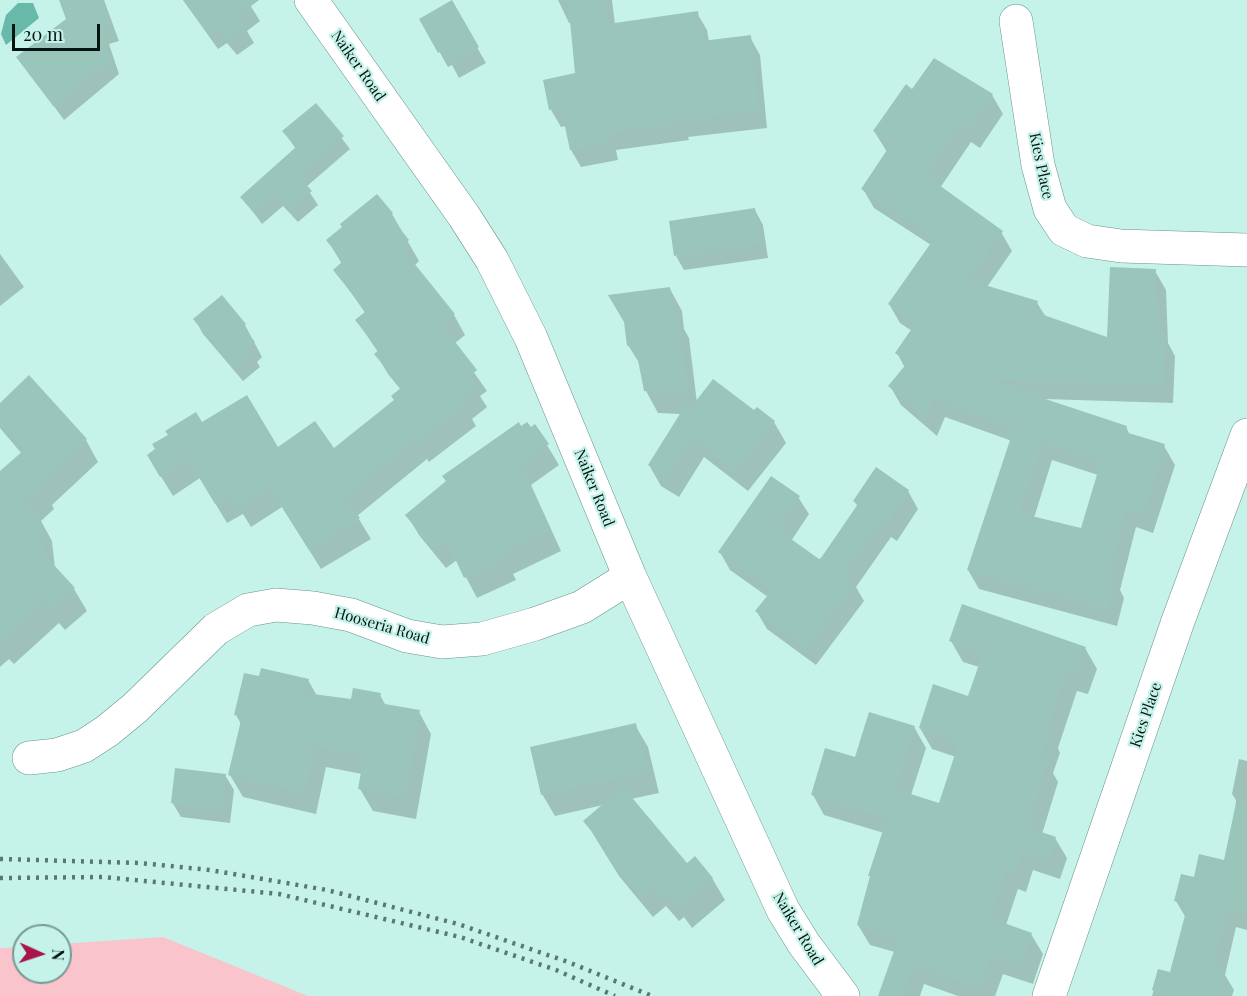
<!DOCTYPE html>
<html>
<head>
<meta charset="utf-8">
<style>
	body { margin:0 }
	#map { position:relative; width:1247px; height:996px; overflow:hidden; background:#c6f3e9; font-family:"Playfair Display",serif }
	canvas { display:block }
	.north { position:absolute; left:12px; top:924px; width:60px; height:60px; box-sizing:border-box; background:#c6f3e9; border:2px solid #789a93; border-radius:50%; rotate:93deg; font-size:16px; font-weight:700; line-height:24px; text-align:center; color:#041411 }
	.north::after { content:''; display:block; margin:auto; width:21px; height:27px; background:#a91549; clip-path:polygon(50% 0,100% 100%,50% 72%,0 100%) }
	.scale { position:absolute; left:12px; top:24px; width:88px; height:27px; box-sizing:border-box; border:3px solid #041411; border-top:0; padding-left:8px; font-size:18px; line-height:21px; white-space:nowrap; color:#041411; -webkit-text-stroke:4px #c6f3e9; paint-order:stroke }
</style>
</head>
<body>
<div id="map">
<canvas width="1247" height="996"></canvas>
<div class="north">N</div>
<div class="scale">20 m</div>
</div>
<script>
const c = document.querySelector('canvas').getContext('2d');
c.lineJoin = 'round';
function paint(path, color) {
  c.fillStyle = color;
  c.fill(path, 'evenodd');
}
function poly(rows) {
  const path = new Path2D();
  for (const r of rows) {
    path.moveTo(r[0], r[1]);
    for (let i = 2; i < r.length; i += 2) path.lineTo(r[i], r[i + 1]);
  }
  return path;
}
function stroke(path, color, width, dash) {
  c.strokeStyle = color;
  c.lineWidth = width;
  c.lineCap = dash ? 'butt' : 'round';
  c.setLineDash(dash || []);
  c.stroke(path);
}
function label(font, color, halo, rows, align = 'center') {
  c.font = font + ' "Playfair Display",serif';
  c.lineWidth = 4.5;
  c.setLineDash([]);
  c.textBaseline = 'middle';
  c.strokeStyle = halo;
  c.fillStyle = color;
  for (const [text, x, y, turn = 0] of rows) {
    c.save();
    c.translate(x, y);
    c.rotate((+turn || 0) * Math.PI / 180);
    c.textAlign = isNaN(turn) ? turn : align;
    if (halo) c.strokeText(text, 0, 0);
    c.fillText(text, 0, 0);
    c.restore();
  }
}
paint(poly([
	[163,937,308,996,0,996,0,948,24,947,24,972,60,972,60,944]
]), '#f9c4cc');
paint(poly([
	[18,3,33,3,39,18,6,45,1,34,6,15]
]), '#68b9a9');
paint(poly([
	[61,0,104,0,119,41,109,44,119,74,64,120,18,57,68,19],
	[183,0,247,0,260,21,247,31,254,43,237,55,227,43,218,49],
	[558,0,612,0,615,24,697,13,707,30,709,42,750,37,760,55,767,128,688,137,689,140,616,150,618,160,581,167,571,150,566,126,561,127,551,110,577,75,572,23,569,23],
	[451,2,486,63,459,78,452,65,448,67,421,19],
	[934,60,992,95,1003,114,980,148,971,142,940,188,1001,232,1012,251,987,287,1037,303,1046,317,1108,339,1155,271,1166,290,1168,343,1175,356,1173,403,1044,399,1126,427,1130,435,1164,446,1175,465,1153,533,1136,527,1120,590,1124,598,1117,626,979,589,968,570,1012,441,945,417,937,436,901,405,890,386,905,368,897,353,912,331,900,323,889,304,931,245,874,208,863,189,887,152,874,131,913,91],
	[1052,460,1098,475,1082,530,1034,518],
	[316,105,350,149,306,187,318,205,298,222,283,206,262,224,242,197,296,149,284,132],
	[755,210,763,225,768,258,684,270,676,256],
	[392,214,419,261,414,266,454,315,465,335,454,344,487,391,480,396,487,407,472,419,476,426,429,462,427,459,357,516,371,539,321,569,282,507,251,527,243,514,227,523,200,478,173,496,160,475,202,424,278,449,334,451,395,401,401,390,388,374,376,354,378,352,357,321,366,314,335,270,342,264,328,241],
	[0,254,24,287,0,306],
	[670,289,682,311,684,329,689,338,697,403,754,412,757,409,774,422,786,443,748,491,704,457,679,497,661,486,649,465,681,414,658,413,646,391,641,366,628,345],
	[195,319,245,325,262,357,257,362,260,367,243,381,203,334],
	[0,405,86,440,98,462,52,505,54,509,41,521,52,541,55,568,74,589,87,611,65,630,59,623,14,664,9,659,0,667,0,473,22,454,0,428],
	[547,445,559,465,531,485,561,551,513,574,516,580,477,598,457,560,446,568,419,535,407,515],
	[876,469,908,491,918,509,897,541,891,537,856,587,864,601,816,665,767,629,757,612,768,597,730,570,720,552,798,497,809,514,791,541,818,560,822,559,858,507,854,501],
	[951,641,1085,648,1097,669,1088,694,1077,691,1058,748,1060,753,1053,773,1058,782,1042,834,1055,838,1067,858,1060,879,1033,870,1026,892,1018,889,1006,925,1031,934,1043,954,1033,984,1003,974,995,996,958,996,924,984,920,996,880,996,895,952,870,945,858,925,871,878,870,876,884,833,824,815,813,795,856,759,914,727,926,748,911,795,940,805,956,757,932,749,920,728,969,698,979,667,963,662],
	[260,678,308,680,317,696,352,701,380,695,386,706,419,712,431,734,416,819,373,811,360,789,362,774,326,767,316,814,243,797,230,775,241,724,236,715],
	[635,725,648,747,659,793,631,799,686,865,712,878,725,900,692,928,684,917,679,921,666,906,653,917,619,876,585,821,603,805,555,816,542,794],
	[1239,759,1247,761,1247,930,1236,927,1225,975,1234,990,1232,996,1152,996,1159,971,1171,974,1186,918,1176,901,1195,879,1225,862,1235,815,1236,800,1232,794],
	[225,775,234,790,230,823,181,817,172,802]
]), '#0003');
paint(poly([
	[59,0,102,0,111,26,102,29,111,59,54,107,16,57,66,19],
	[183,0,259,0,238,16,247,28,227,42,218,29,209,35],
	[452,0,479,47,450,64,442,51,438,53,419,19],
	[568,0,605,0,608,24,698,11,702,41,751,35,758,111,679,120,679,123,607,133,609,142,570,150,561,108,549,110,543,80,575,73],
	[934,58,993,94,968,130,960,124,925,175,1003,231,968,280,1038,301,1035,312,1107,337,1110,267,1156,269,1155,302,1159,303,1157,335,1165,335,1163,385,985,379,1127,426,1125,432,1165,444,1142,515,1125,509,1108,576,1114,577,1107,608,967,570,1014,428,934,398,926,418,888,386,908,362,895,353,915,324,888,304,933,240,924,234,926,232,861,189,891,144,873,131,906,84,912,89],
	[1042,442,1101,461,1081,528,1019,513],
	[316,103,344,136,298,176,312,191,290,211,275,195,254,213,240,197,296,147,282,131],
	[377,194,393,213,390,216,409,240,401,247,455,314,442,325,477,370,469,377,477,387,461,399,466,405,416,443,414,440,345,497,360,518,309,550,270,488,238,508,230,495,215,504,188,459,160,477,147,455,155,449,152,444,168,435,165,431,196,412,202,422,247,395,278,447,315,421,334,448,394,400,391,396,402,387,374,354,379,350,355,320,366,311,333,270,343,261,326,240,342,227,340,224],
	[755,208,760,243,674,256,669,221],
	[670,287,673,315,677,314,687,393,644,391,635,345,627,346,624,322,608,295],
	[222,295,246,324,243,327,255,342,249,347,252,351,233,368,193,319],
	[29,375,87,439,40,483,43,486,26,501,40,518,43,553,75,588,51,609,45,602,0,643,0,471,24,450,0,424,0,403],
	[713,379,754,410,757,407,775,421,736,472,692,437,667,478,648,465,688,401,689,410],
	[519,422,521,426,527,422,531,427,535,424,549,444,520,464,551,530,502,553,506,559,464,578,446,539,433,549,405,515,446,481,442,476],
	[876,467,909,490,886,524,881,520,843,574,855,583,806,649,755,611,772,590,718,552,771,476,800,496,777,529,819,559,821,558,858,504,853,501],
	[962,604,1086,647,1076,675,1066,671,1046,730,1049,731,1041,758,1047,760,1027,827,1056,837,1049,859,1022,850,1015,872,1006,869,990,918,1032,933,1021,965,991,954,980,987,912,965,902,996,878,996,899,937,857,925,870,876,868,876,887,818,811,795,825,748,855,757,869,712,915,726,895,789,939,803,959,742,919,728,933,684,968,696,983,653,949,641],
	[261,668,309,679,305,693,351,699,353,688,381,693,379,703,420,710,404,797,358,789,364,755,314,746,304,792,228,775,242,716,234,715,244,673,259,676],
	[636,723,647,771,541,795,530,747],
	[175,768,226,774,222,808,171,803],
	[623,787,687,863,695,856,713,878,679,907,670,896,665,900,652,885,640,896,605,854,608,851,583,821],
	[1236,803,1247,804,1247,913,1226,909,1213,967,1224,970,1219,986,1231,989,1230,996,1162,996,1163,994,1152,990,1158,969,1170,972,1188,904,1174,901,1181,874,1194,877,1199,854,1224,860]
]), '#99c5bb');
const minor = poly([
	[311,0,464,216,492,260,531,338,630,577,783,910,804,944,843,996],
	[1016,21,1038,165,1050,209,1064,230,1087,241,1121,246,1247,250],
	[29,758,57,755,84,746,107,731,135,708,216,629,248,610,276,605,313,608,351,615,407,636,442,642,482,639,535,624,582,607,630,577],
	[1049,996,1178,621,1247,435]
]);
stroke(minor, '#689389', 34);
stroke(minor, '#fff', 33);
stroke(poly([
	[0,859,140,863,210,870,327,890,458,924,568,962,652,996],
	[0,878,103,877,279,894,460,937,556,970,615,996]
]), '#5a7771', 4.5, [3, 6]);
label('15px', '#041411', '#c6f3e9', [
	["Naiker Road",358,66,55],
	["Kies Place",1041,166,78],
	["Naiker Road",594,488,68],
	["Hooseria Road",382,626,16],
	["Kies Place",1146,715,-71],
	["Naiker Road",798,929,59]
]);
</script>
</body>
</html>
